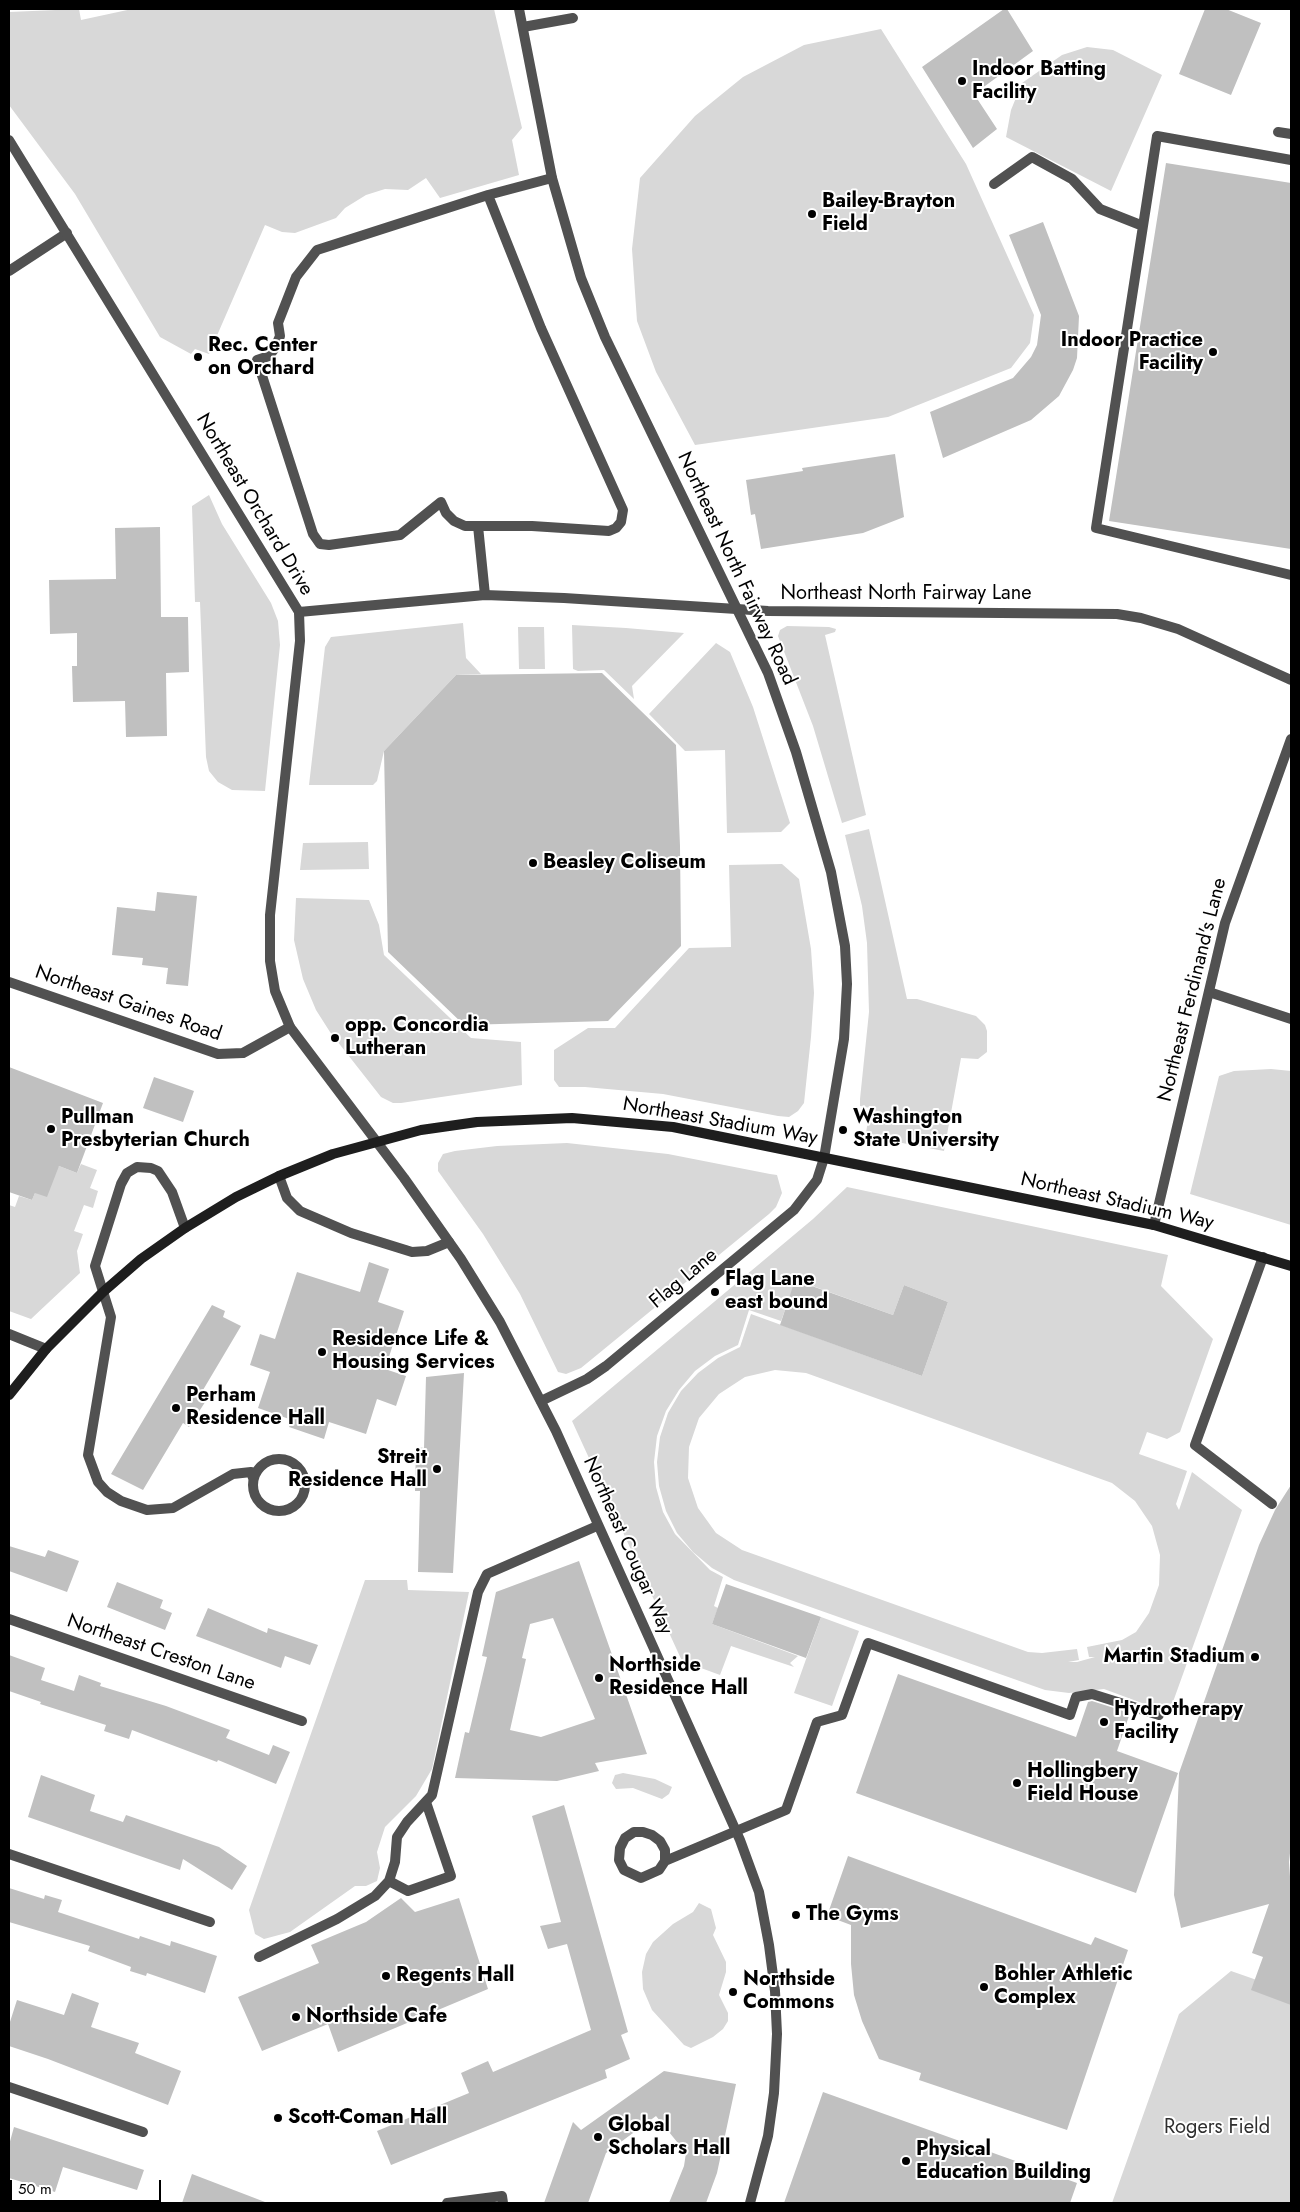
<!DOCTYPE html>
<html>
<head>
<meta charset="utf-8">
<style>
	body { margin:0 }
	#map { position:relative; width:1300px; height:2212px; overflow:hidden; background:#fff; font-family:Jost,sans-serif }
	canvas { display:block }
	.frame { position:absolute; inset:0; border:10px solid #000; pointer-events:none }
	.scale { position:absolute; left:10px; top:2180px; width:151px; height:22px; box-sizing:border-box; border:2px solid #000; border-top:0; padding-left:6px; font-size:15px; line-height:18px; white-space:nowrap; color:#000; -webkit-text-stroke:4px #fff; paint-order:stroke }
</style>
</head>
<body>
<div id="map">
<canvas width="1300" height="2212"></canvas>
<div class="frame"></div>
<div class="scale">50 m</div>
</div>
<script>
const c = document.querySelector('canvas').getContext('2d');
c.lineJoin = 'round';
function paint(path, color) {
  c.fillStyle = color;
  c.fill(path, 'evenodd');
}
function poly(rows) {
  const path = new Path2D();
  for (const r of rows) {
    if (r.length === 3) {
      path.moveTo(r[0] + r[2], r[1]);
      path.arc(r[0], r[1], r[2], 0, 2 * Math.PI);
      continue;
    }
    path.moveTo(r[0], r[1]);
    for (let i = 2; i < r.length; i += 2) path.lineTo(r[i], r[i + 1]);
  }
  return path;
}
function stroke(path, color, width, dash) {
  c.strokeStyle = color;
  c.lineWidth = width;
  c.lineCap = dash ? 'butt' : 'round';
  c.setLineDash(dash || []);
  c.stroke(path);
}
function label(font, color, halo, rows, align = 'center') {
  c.font = font + ' Jost,sans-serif';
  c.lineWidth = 4;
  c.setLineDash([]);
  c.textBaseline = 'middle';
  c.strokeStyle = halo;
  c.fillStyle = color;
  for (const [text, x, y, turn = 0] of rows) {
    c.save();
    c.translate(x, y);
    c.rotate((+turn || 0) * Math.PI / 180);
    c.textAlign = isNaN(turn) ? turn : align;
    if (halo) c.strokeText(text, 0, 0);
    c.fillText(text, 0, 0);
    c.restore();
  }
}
paint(poly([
	[79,9,81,20,132,9,494,9,522,128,512,140,519,175,440,198,426,178,408,190,385,189,366,195,345,208,336,218,295,233,282,232,265,225,209,354,195,349,191,354,160,337,75,194,9,105,9,12],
	[881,29,966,164,1034,315,1030,343,1011,368,888,417,695,445,656,372,637,321,632,249,640,178,695,116,743,77,804,45],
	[1087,47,1113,50,1162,75,1111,191,1006,137,1011,110,1022,83,1062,55],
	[209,495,222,524,271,603,278,621,280,645,265,791,232,790,218,782,209,771,206,757,200,602,195,602,192,506],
	[463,623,466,658,481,674,456,675,384,751,377,781,373,785,309,785,325,647,331,637],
	[572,625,626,628,684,633,632,686,634,699,604,670,578,671,573,669],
	[787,626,829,627,836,629,835,632,825,635,866,815,842,823,813,726,778,636,780,630],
	[518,627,544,627,545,669,519,669],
	[716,643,730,652,753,707,790,823,781,832,727,833,725,750,685,751,649,714],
	[869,829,907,999,917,999,976,1016,985,1025,987,1031,987,1052,978,1059,961,1058,944,1151,871,1137,866,1133,870,1108,860,1106,860,1099,869,1012,867,943,862,906,845,835],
	[368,842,369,869,300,870,303,843],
	[782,864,799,879,811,949,814,993,811,1037,804,1103,798,1111,789,1117,778,1116,663,1094,585,1087,559,1087,554,1080,554,1050,588,1028,615,1028,689,948,731,947,729,865],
	[296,898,369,900,379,925,384,955,471,1038,521,1042,522,1085,401,1103,393,1103,381,1097,330,1032,316,1010,303,979,294,940],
	[1271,1069,1291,1071,1291,1225,1190,1194,1219,1076,1234,1071],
	[567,1143,668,1154,770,1174,777,1175,782,1193,776,1207,769,1214,581,1368,566,1374,558,1372,520,1294,483,1234,438,1171,438,1163,443,1154,455,1151,497,1146],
	[81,1164,97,1170,90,1188,98,1191,93,1208,84,1205,74,1231,83,1234,77,1251,80,1273,31,1319,9,1311,9,1205,15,1207,19,1196,32,1200,35,1193,59,1166,77,1173],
	[847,1187,1168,1255,1161,1286,1213,1339,1180,1432,1167,1439,1147,1432,1139,1454,1187,1471,1176,1504,1179,1510,1192,1472,1242,1510,1169,1713,1104,1689,1069,1693,1045,1690,734,1580,712,1568,693,1552,677,1533,666,1511,659,1486,657,1462,660,1437,668,1413,681,1391,698,1373,718,1358,740,1347,751,1314,922,1376,948,1302,904,1285,893,1315,796,1280,781,1321,749,1310,738,1345,715,1356,695,1371,679,1390,666,1411,657,1436,654,1462,656,1487,663,1512,675,1534,710,1570,723,1577,714,1606,718,1608,712,1624,798,1656,790,1663,794,1667,731,1646,720,1675,682,1661,572,1421,813,1219],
	[775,1370,806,1373,1112,1483,1135,1501,1152,1526,1160,1555,1159,1585,1149,1613,1136,1632,1122,1640,1087,1647,1089,1657,1095,1657,1077,1662,1068,1662,1079,1660,1077,1649,1042,1653,1028,1652,742,1550,716,1533,698,1508,688,1478,689,1447,699,1418,719,1394,745,1377],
	[365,1580,407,1580,408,1590,469,1592,432,1769,416,1796,385,1827,377,1852,380,1868,377,1881,366,1886,355,1886,290,1932,264,1939,255,1934,249,1910],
	[821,1617,859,1631,832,1706,794,1693],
	[623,1773,655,1779,672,1787,669,1794,662,1799,633,1788,616,1789,612,1783,615,1775],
	[699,1903,711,1909,716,1928,713,1935,726,1962,726,1972,719,1995,728,2013,728,2021,723,2029,713,2037,691,2048,684,2045,652,2010,643,1989,642,1972,646,1954,653,1942,673,1924,693,1912],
	[1231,1971,1291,1992,1291,2203,1112,2203,1179,2014]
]), '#d8d8d8');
paint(poly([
	[1004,9,1007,9,1033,51,974,94,997,129,973,148,922,67],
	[1205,9,1226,9,1261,23,1231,95,1179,74],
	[1166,163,1291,183,1291,549,1109,521],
	[1043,222,1079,316,1077,358,1073,370,1059,396,1031,420,943,458,930,412,1013,378,1031,357,1037,345,1041,315,1009,235],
	[895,454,904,517,863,533,761,549,755,514,751,515,746,480,803,471,802,468],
	[160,527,161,617,188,617,189,672,166,673,167,736,126,737,125,701,73,702,72,666,77,666,77,633,50,634,49,580,116,579,115,528],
	[602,673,676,745,680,846,681,946,608,1021,464,1025,388,952,384,751,456,675],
	[157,892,197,896,188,986,166,984,168,968,142,965,143,958,112,955,117,907,155,911],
	[9,1067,103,1103,77,1173,59,1166,47,1197,35,1193,32,1200,9,1192],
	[154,1077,194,1091,183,1122,143,1108],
	[369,1262,389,1269,378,1302,404,1311,385,1369,406,1376,396,1406,377,1399,366,1434,329,1422,324,1439,289,1427,292,1420,258,1408,270,1372,250,1365,260,1334,275,1339,297,1272,360,1292],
	[795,1280,893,1315,904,1285,948,1302,922,1376,780,1325],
	[212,1305,225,1311,223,1317,241,1326,203,1390,211,1393,189,1427,183,1423,143,1490,111,1474],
	[464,1373,453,1573,418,1572,420,1491,415,1491,416,1447,424,1448,426,1377],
	[1291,1485,1291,1844,1289,1862,1291,1891,1291,2005,1251,1990,1263,1957,1252,1953,1269,1904,1181,1928,1174,1895,1179,1773,1259,1545,1275,1510],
	[9,1546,45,1557,48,1550,79,1561,67,1592,9,1571],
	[579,1561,647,1754,595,1763,599,1771,557,1781,455,1778,465,1732,469,1733,487,1657,482,1656,496,1592],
	[553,1618,595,1719,541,1737,510,1730,526,1659,522,1658,530,1624],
	[117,1582,163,1600,160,1608,172,1613,165,1630,107,1607],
	[726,1584,821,1617,806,1658,712,1624],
	[208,1608,267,1633,268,1628,318,1645,310,1665,285,1656,281,1668,196,1636],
	[9,1655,45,1668,41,1680,74,1691,79,1675,101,1683,100,1686,166,1706,230,1730,226,1738,269,1755,273,1745,290,1752,276,1784,218,1760,217,1762,132,1730,129,1739,104,1731,106,1725,40,1704,41,1702,9,1691],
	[898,1674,1076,1737,1088,1702,1092,1701,1130,1713,1117,1751,1178,1773,1136,1893,856,1793],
	[41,1775,95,1795,90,1811,123,1822,126,1815,219,1847,247,1866,232,1890,183,1859,180,1870,28,1817],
	[564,1805,628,2032,621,2035,630,2059,605,2070,607,2078,391,2165,377,2131,469,2093,461,2073,488,2061,493,2072,591,2030,567,1944,548,1949,540,1926,561,1922,532,1816],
	[848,1856,1091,1945,1095,1937,1128,1950,1067,2130,919,2080,921,2073,879,2059,862,2021,854,1995,851,1964,851,1925,827,1916],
	[9,1888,44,1899,45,1895,62,1900,58,1912,139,1939,140,1936,170,1946,171,1941,217,1956,205,1993,147,1973,146,1976,130,1971,131,1967,88,1951,90,1946,9,1922],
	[401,1898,415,1912,459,1898,488,1989,338,2052,328,2024,262,2051,238,1997,319,1963,311,1945,366,1922],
	[72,1993,99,2003,91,2027,139,2043,135,2053,181,2071,168,2105,48,2059,9,2046,9,2025,17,2000,64,2015],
	[664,2071,736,2084,717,2173,706,2203,669,2203,684,2166,686,2153,656,2116,606,2153,588,2203,544,2203,573,2122,581,2130],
	[823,2092,1077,2183,1070,2203,784,2203],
	[14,2127,144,2170,137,2190,63,2167,55,2192,9,2178,9,2145],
	[192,2174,265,2202,265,2203,182,2203]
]), '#c0c0c0');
stroke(poly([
	[523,27,573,18],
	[1278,132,1291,134],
	[1291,160,1157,136,1096,528,1291,575],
	[994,184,1032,157,1072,179,1100,209,1143,226],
	[478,526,465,526,454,521,446,513,441,502,400,535,329,545,320,544,313,534,257,360,269,356,275,348,280,336,278,323,296,277,317,250,488,195,552,178],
	[485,595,478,526,532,526,609,531,616,528,621,522,623,510,541,328,488,195],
	[1209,992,1291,1019],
	[279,1176,287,1198,300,1211,351,1233,412,1252,427,1251,449,1242],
	[185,1228,172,1192,158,1171,151,1168,137,1167,127,1173,121,1184,95,1266,111,1317,88,1455,98,1482,107,1492,121,1501,147,1510,173,1508,233,1474,251,1472,253,1478],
	[1263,1257,1195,1445,1272,1504],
	[541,1401,587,1379,606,1366,794,1210,817,1180,824,1158],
	[279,1485,26],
	[665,1861,659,1870,641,1878,624,1870,619,1860,620,1848,625,1838,634,1832,643,1832,652,1835,660,1841,665,1850,665,1861,786,1810,817,1722,842,1715,868,1643,1070,1715,1076,1697,1092,1694,1159,1715],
	[389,1881,408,1891,451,1876,426,1802],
	[259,1957,337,1919,375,1896,389,1881,395,1862,397,1837,407,1822,432,1795,478,1592,487,1574,597,1526],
	[447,2203,502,2196,503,2203]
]), '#515151', 10);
stroke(poly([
	[9,271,67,233],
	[299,612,485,595,564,598,768,611,1117,614,1141,618,1178,629,1291,680],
	[9,982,218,1054,243,1053,290,1027],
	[1154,1225,1225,923,1291,739],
	[9,1334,46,1349],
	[9,1619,302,1721],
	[9,1854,210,1922],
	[9,2087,143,2132]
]), '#515151', 10);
stroke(poly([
	[519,9,552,178,581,278,605,337,768,673,796,752,831,872,845,946,847,984,844,1039,824,1158],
	[9,140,299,612,300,641,270,915,270,961,275,991,290,1027,404,1178,461,1259,500,1322,556,1431,740,1840,759,1892,769,1945,775,1991,777,2034,774,2093,768,2136,750,2203]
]), '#515151', 10);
stroke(poly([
	[9,1395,46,1349,103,1292,141,1259,185,1228,236,1197,279,1176,333,1154,421,1130,477,1122,572,1118,673,1127,1154,1225,1291,1266]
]), '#1e1e1e', 10);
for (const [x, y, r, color] of [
	[962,81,5,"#000"],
	[812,214,5,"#000"],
	[1213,352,5,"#000"],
	[198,357,5,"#000"],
	[533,863,5,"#000"],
	[335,1038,5,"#000"],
	[51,1129,5,"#000"],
	[843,1130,5,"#000"],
	[715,1292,5,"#000"],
	[322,1352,5,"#000"],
	[176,1408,5,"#000"],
	[437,1469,5,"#000"],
	[1255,1657,5,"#000"],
	[599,1678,5,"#000"],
	[1104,1722,5,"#000"],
	[1017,1783,5,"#000"],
	[796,1915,5,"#000"],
	[386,1976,5,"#000"],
	[984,1987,5,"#000"],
	[733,1992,5,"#000"],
	[296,2017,5,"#000"],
	[278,2118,5,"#000"],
	[598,2137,5,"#000"],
	[906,2161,5,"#000"]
]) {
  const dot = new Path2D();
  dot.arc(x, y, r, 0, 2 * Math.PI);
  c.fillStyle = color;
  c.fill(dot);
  stroke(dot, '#fff', 2);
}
label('bold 20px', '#000', '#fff', [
	["Indoor Batting",972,70],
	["Facility",972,93],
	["Bailey-Brayton",822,202],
	["Field",822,225],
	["Indoor Practice",1203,341,"right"],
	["Facility",1203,364,"right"],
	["Rec. Center",208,346],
	["on Orchard",208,369],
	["Beasley Coliseum",543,863],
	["opp. Concordia",345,1026],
	["Lutheran",345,1049],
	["Pullman",61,1118],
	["Presbyterian Church",61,1141],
	["Washington",853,1118],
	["State University",853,1141],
	["Flag Lane",725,1280],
	["east bound",725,1303],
	["Residence Life &",332,1340],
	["Housing Services",332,1363],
	["Perham",186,1396],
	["Residence Hall",186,1419],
	["Streit",427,1458,"right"],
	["Residence Hall",427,1481,"right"],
	["Martin Stadium",1245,1657,"right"],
	["Northside",609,1666],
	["Residence Hall",609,1689],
	["Hydrotherapy",1114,1710],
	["Facility",1114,1733],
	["Hollingbery",1027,1772],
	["Field House",1027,1795],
	["The Gyms",806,1915],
	["Bohler Athletic",994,1975],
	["Complex",994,1998],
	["Regents Hall",396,1976],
	["Northside",743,1980],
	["Commons",743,2003],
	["Northside Cafe",306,2017],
	["Scott-Coman Hall",288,2118],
	["Global",608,2126],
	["Scholars Hall",608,2149],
	["Physical",916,2150],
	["Education Building",916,2173]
], 'left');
label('20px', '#000', '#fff', [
	["Northeast Orchard Drive",254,505,59],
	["Northeast North Fairway Road",736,569,65],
	["Northeast North Fairway Lane",906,594],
	["Northeast Ferdinand's Lane",1193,990,-76],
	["Northeast Gaines Road",128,1004,19],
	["Northeast Stadium Way",720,1122,10],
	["Northeast Stadium Way",1117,1202,13],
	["Flag Lane",684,1279,-40],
	["Northeast Cougar Way",627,1546,66],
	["Northeast Creston Lane",161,1653,19]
]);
label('20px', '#2f2f2f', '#fff', [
	["Rogers Field",1217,2128]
]);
</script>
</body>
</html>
